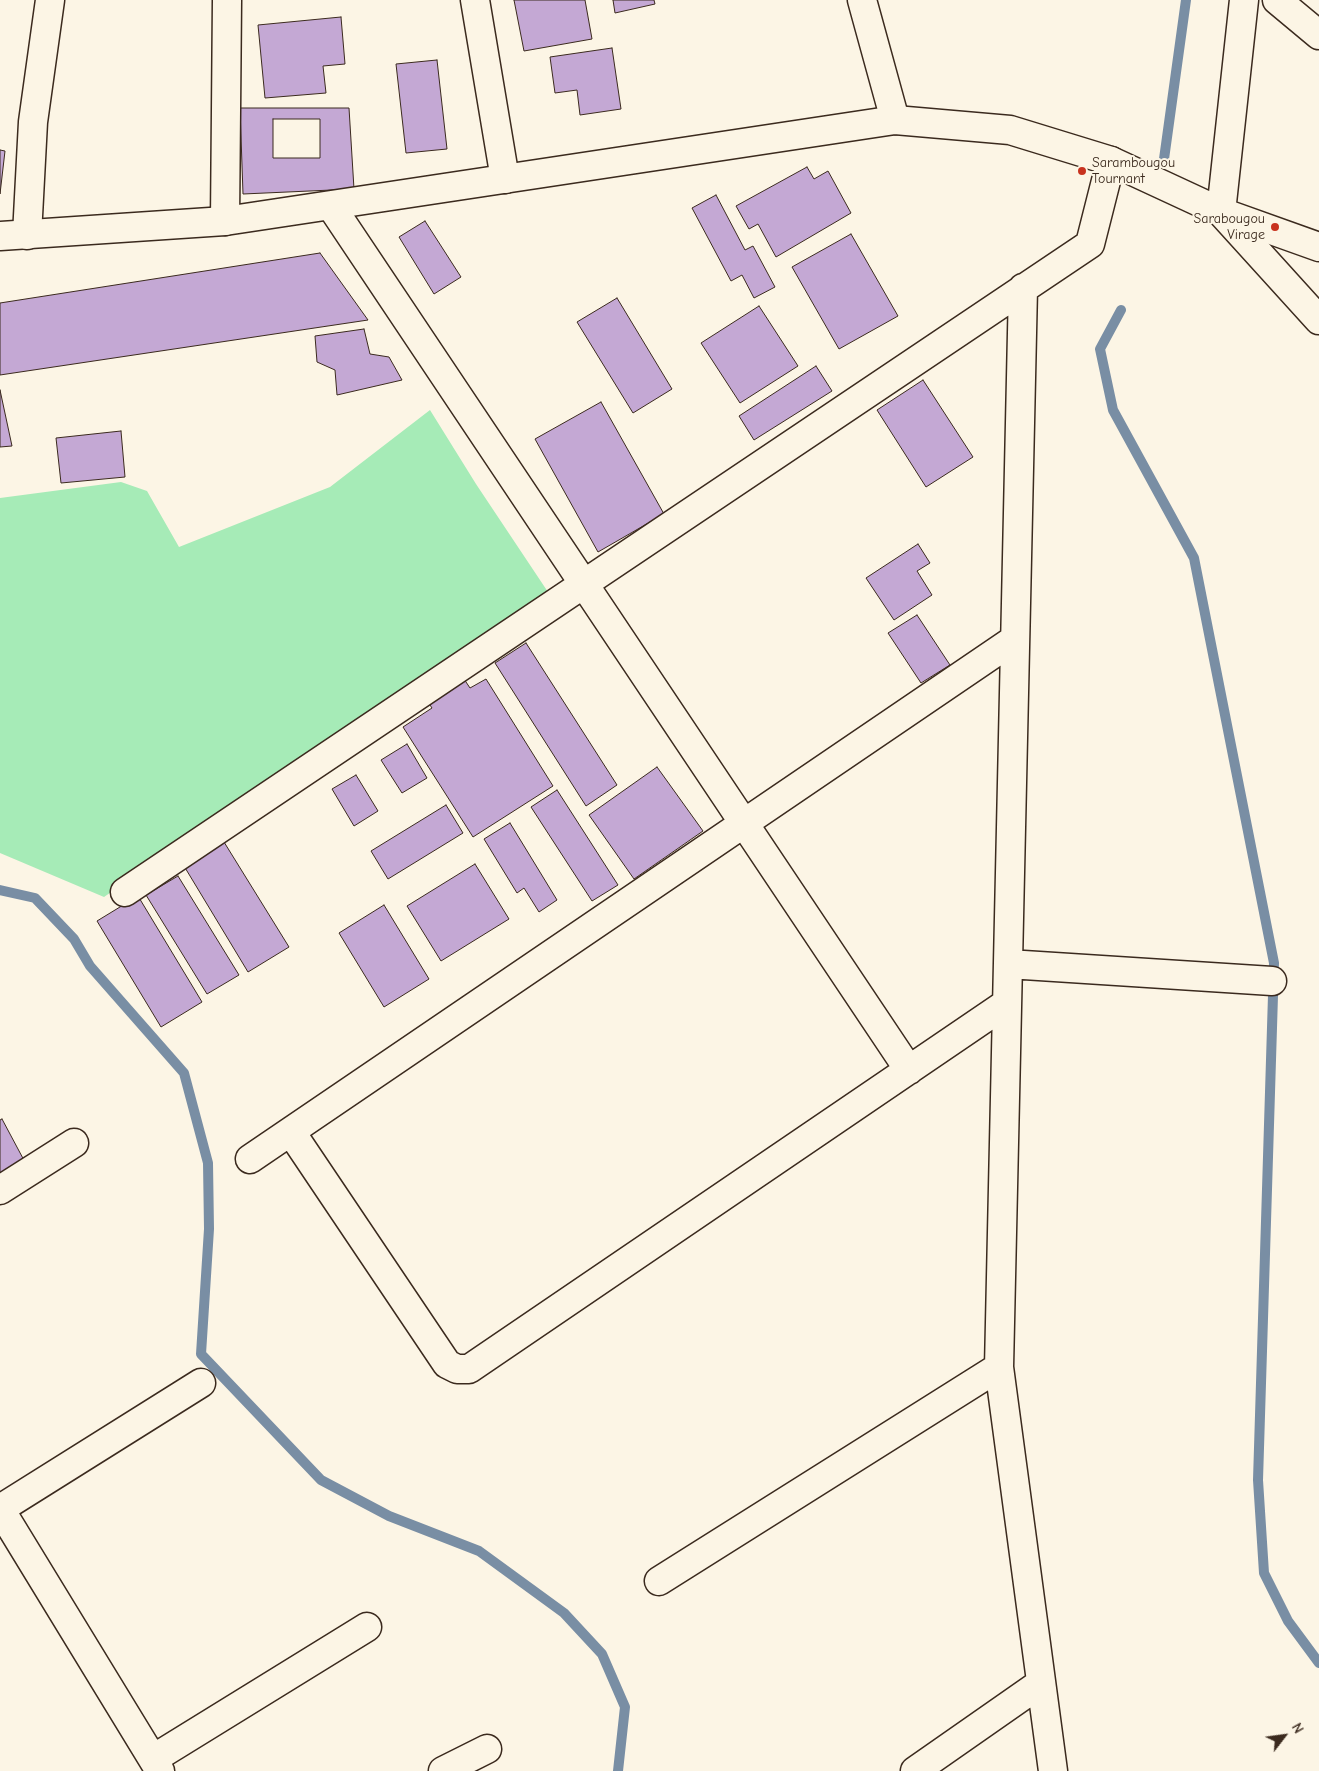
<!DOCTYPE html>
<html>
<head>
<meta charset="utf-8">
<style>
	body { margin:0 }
	#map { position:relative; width:1319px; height:1771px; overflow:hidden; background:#fcf5e5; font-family:"Comic Neue",sans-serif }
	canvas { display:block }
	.north { position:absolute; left:1259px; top:1711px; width:50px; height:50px; -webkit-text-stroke:4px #fcf5e5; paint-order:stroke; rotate:60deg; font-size:14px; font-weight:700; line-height:20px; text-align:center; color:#3b2a1e }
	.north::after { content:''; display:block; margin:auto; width:18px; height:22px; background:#3b2a1e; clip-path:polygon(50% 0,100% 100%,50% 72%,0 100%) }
</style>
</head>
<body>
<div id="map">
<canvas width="1319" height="1771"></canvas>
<div class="north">N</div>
</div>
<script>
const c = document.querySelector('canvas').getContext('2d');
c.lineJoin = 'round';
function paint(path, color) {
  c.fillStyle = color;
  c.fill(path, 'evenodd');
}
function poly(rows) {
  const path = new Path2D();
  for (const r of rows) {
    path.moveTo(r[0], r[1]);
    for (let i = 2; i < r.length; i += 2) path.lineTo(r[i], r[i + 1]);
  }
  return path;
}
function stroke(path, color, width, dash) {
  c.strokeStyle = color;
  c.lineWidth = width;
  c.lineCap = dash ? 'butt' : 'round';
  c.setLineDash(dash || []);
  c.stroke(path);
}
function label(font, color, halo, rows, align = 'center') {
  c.font = font + ' "Comic Neue",sans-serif';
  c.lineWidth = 4;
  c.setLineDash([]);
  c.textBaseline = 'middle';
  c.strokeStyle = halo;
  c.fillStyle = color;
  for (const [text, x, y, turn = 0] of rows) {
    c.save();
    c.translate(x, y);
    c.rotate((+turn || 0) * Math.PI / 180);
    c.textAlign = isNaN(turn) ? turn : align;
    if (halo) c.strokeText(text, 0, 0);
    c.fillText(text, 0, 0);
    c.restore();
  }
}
paint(poly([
	[430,410,476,484,548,592,104,897,0,853,0,498,121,482,147,491,179,547,330,487]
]), '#a6ebb7');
stroke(poly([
	[1164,159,1186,0],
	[1121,310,1100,349,1113,410,1194,558,1274,963,1258,1480,1264,1573,1288,1621,1319,1663],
	[0,890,35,898,74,939,90,966,184,1073,208,1163,209,1229,201,1354,321,1480,389,1516,479,1551,564,1613,602,1654,625,1707,618,1771]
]), '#798ea4', 10);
const building = poly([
	[514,0,585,0,592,39,524,51,514,0],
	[613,0,654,0,655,4,615,13,613,0],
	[341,17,345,64,323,66,326,93,265,98,258,25,341,17],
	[612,48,621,109,580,115,577,90,555,93,550,57,612,48],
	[437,60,447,149,406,153,396,64,437,60],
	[240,108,349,108,354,189,243,194,240,108],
	[273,119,320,119,320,158,273,158,273,119],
	[0,150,5,151,0,194,0,150],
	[807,167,814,179,828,171,851,213,776,257,758,224,749,229,736,206,807,167],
	[716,195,745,250,753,246,775,287,754,298,742,275,731,281,692,208,716,195],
	[425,221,461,277,434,294,399,237,425,221],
	[851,234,898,316,839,349,792,267,851,234],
	[320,253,368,320,0,375,0,303,320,253],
	[617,298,672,389,633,413,577,322,617,298],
	[759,306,798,366,740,403,701,343,759,306],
	[364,329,370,354,389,357,402,380,337,395,335,370,317,362,315,336,364,329],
	[816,366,832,391,754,440,739,416,816,366],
	[923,380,973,457,926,487,877,410,923,380],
	[0,390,12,446,0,447,0,390],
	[601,402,664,514,598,552,535,439,601,402],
	[121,431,125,477,61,483,56,438,121,431],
	[918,544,930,563,917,571,932,595,894,620,866,578,918,544],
	[917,615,950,665,921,683,888,633,917,615],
	[526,643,617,785,586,806,495,663,526,643],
	[464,679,470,688,486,679,553,786,473,837,403,727,432,708,428,702,464,679],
	[407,744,427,778,402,793,381,760,407,744],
	[657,767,703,831,634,879,589,815,657,767],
	[356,775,378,811,354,826,332,789,356,775],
	[557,790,618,885,592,901,531,807,557,790],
	[446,805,463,833,388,879,371,851,446,805],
	[510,823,557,900,539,912,524,888,517,893,484,839,510,823],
	[224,842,289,947,248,972,184,866,224,842],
	[475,864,509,919,441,961,407,906,475,864],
	[178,876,239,975,207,994,146,895,178,876],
	[138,896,202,1002,161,1027,97,921,138,896],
	[384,905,429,979,384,1007,339,933,384,905],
	[2,1119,26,1164,0,1178,0,1120,2,1119]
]);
paint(building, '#c4a8d4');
stroke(building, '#3b2a1e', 1);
const street = poly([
	[475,0,505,179],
	[862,0,895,120],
	[1277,0,1319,35],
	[331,206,909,1070],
	[1221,212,1319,320],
	[225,221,227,0],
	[27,235,33,122,50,0],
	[1023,288,999,1367,1053,1771],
	[125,892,1090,244,1111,161],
	[1008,964,1272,981],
	[291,1132,447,1364,457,1369,469,1369,1007,1003],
	[250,1159,1015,639],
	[0,1190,74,1143],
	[0,1509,160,1771],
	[0,1509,201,1383],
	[659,1581,999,1367],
	[153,1759,367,1627],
	[443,1771,487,1749],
	[915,1771,1041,1683]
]);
const secondary = poly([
	[1221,212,1244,0],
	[0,236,225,221,895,120,1010,130,1111,161,1221,212,1319,247]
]);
stroke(street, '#3b2a1e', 31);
stroke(secondary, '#3b2a1e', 31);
stroke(street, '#fcf5e5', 28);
stroke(secondary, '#fcf5e5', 28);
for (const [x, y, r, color] of [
	[1082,171,5,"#c8321e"],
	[1275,227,5,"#c8321e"]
]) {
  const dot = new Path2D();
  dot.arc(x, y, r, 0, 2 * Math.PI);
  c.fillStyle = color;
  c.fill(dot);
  stroke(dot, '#fcf5e5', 2);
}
label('14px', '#3b2a1e', '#fcf5e5', [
	["Sarambougou",1092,163],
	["Tournant",1092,179],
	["Sarabougou",1265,219,"right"],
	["Virage",1265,235,"right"]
], 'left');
</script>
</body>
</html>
